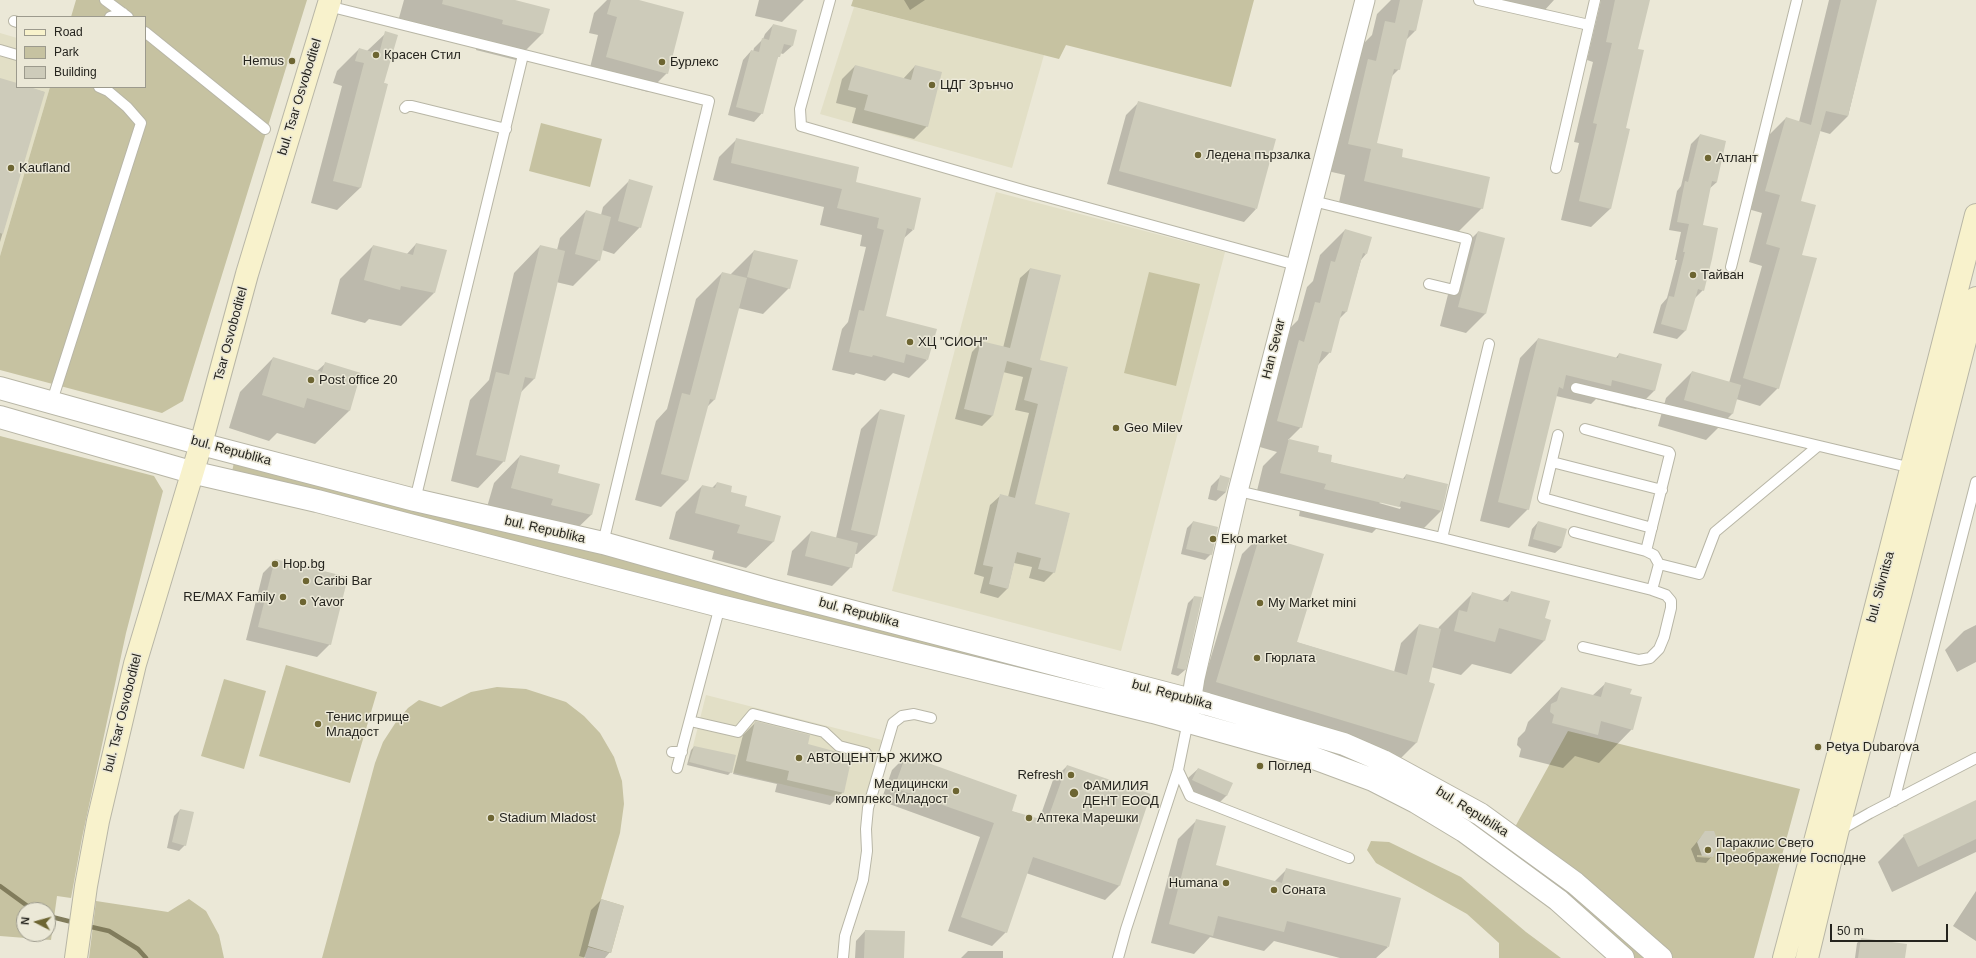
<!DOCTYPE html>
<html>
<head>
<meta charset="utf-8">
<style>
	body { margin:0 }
	#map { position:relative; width:1976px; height:958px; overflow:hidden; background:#ebe8d7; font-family:Arial,sans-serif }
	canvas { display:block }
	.legend { position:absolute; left:16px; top:16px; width:130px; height:72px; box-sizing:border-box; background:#ebe8d7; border:1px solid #9c9a8d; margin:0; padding:5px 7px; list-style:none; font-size:12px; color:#25241e }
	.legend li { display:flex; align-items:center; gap:8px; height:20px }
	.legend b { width:20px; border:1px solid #9c9a8d }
	.north { position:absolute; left:16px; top:902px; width:40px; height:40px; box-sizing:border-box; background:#ebe8d7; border:1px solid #9c9a8d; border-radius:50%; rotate:276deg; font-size:11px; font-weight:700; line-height:16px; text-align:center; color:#25241e }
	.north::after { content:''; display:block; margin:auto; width:14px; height:18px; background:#6d6532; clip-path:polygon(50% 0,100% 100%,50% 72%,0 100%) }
	.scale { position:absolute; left:1830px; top:924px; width:118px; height:18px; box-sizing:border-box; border:2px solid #25241e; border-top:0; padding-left:5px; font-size:12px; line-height:14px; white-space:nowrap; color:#25241e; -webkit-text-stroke:3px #ebe8d7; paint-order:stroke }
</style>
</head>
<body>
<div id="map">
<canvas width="1976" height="958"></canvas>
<ul class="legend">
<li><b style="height:5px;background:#f8f2cc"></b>Road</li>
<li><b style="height:11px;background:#c6c2a1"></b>Park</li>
<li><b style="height:11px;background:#cdcbba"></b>Building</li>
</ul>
<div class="north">N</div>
<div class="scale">50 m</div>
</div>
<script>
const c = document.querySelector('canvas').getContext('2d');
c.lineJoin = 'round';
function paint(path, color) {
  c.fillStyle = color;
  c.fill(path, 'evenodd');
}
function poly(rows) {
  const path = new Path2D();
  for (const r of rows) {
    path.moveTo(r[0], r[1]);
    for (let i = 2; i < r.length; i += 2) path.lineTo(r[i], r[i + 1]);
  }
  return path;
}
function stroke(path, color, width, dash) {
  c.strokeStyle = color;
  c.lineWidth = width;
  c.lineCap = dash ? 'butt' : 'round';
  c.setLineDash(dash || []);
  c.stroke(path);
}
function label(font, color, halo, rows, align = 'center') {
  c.font = font + ' Arial,sans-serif';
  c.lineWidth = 3;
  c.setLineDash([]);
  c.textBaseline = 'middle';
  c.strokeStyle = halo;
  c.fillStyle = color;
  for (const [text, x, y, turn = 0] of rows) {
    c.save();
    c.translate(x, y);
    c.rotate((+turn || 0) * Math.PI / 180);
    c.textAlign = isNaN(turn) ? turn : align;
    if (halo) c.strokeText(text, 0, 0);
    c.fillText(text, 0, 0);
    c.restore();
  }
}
paint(poly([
	[854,7,1044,55,1012,168,820,114],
	[0,33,17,38,17,87,50,87,0,256],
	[996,192,1225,252,1121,651,892,591],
	[1068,367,1028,531,1053,509,1070,513,1057,562,1017,552,1008,588,990,584,993,567,983,564,1000,495,1015,498,1038,404],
	[706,695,882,740,864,804,689,762]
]), '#e2dfc6');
paint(poly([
	[76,0,307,0,183,401,162,413,0,370,0,256,50,87,145,87,145,17,71,17],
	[853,0,1254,0,1231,87,1066,45,1059,59,851,6],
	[541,123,602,139,590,187,529,171],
	[1149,272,1200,284,1176,386,1124,373],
	[0,436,154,476,163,491,126,633,82,838,71,898,57,896,51,940,0,936],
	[24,910,48,910,48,934,24,934],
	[236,453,1150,689,1142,709,230,481],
	[286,665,377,692,350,783,259,756],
	[224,679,266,691,244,769,201,756],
	[497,687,526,689,566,702,584,716,600,733,614,757,622,781,624,804,620,833,601,899,624,906,611,953,588,947,584,958,322,958,375,763,383,742,396,722,408,708,419,700,441,707,471,692],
	[1207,704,1305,731,1510,836,1568,731,1800,789,1754,958,1623,958,1416,802,1202,725],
	[1371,841,1389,842,1461,877,1526,932,1561,958,1499,958,1499,943,1467,914,1376,863,1367,850],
	[189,899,206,911,219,935,224,958,89,958,96,901,168,912]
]), '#c6c2a1');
paint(poly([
	[404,0,511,0,548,10,542,34,516,60,476,50,477,46,397,25],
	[607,0,635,0,667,73,648,92,588,76,598,35,589,33,594,13],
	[759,0,804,0,782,22,755,16],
	[904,0,925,0,910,10],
	[1391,0,1422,0,1415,31,1406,40,1399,69,1391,77,1376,144,1482,208,1456,234,1338,207,1345,175,1323,170,1359,48,1372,35,1377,14],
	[1488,0,1554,0,1543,12],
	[1601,0,1649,0,1637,50,1610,209,1591,227,1561,220,1579,143,1574,142,1593,62,1587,60],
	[1829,0,1876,0,1848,116,1830,134,1820,131,1800,202,1801,255,1778,388,1760,406,1736,399,1732,414,1706,440,1658,426,1666,398,1692,372,1729,383,1762,266,1749,262,1762,213,1748,209,1768,136,1786,118,1799,122],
	[773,25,792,46,783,54,780,53,776,61,762,113,754,122,728,115,743,60,751,51,753,52,754,48,763,39,765,34],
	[386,33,383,83,387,84,360,188,337,210,311,203,342,86,333,83,337,71,359,49,367,51],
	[855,66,903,79,915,66,927,126,914,139,852,123,856,108,836,103,842,79],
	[0,79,17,84,17,87,26,87,44,92,0,242],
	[1139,102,1256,209,1244,222,1107,184,1126,115],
	[1700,135,1717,182,1709,189,1702,225,1703,290,1694,299,1685,331,1677,339,1653,333,1661,305,1667,298,1677,260,1675,260,1681,232,1669,230,1677,191,1681,186,1691,144],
	[737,139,855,183,913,230,903,239,885,317,927,360,909,378,893,373,885,381,856,373,854,375,832,370,842,329,848,322,866,247,860,246,862,235,820,225,824,207,713,180,719,157],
	[629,181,640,227,614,254,602,250,599,260,573,286,556,282,534,379,520,393,504,461,478,488,451,481,470,400,489,380,514,273,540,246,557,250,560,238,586,211,601,215,603,207],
	[1345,230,1366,254,1361,260,1346,312,1339,319,1330,352,1318,365,1301,427,1288,440,1318,447,1317,452,1330,462,1402,480,1406,475,1441,511,1415,537,1377,528,1372,533,1299,516,1300,510,1255,499,1263,466,1277,452,1253,445,1275,366,1282,358,1291,327,1298,320,1307,287,1313,281,1320,255],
	[1381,502,1401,507,1400,509,1379,503],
	[1478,232,1504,239,1485,314,1466,333,1440,326,1459,251],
	[416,244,434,293,401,326,369,319,365,323,331,314,340,279,373,246,406,255],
	[754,251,789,288,763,314,738,308,714,400,706,408,687,481,661,507,635,500,656,421,667,409,696,299,722,273,730,275],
	[1030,269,1039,361,1067,368,1033,505,1054,572,1044,582,1029,578,1032,567,1014,563,1008,588,998,598,980,593,984,577,974,574,990,505,1000,496,1008,497,1029,413,1015,410,1023,377,1003,372,992,416,982,426,955,419,972,352,981,342,1003,348,1020,278],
	[1538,339,1615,359,1619,354,1655,390,1636,409,1596,399,1591,404,1556,396,1528,509,1509,528,1480,521,1520,358],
	[273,358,317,371,326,363,360,374,349,411,315,444,277,433,269,441,229,428,240,392],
	[880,410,876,536,857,554,854,554,851,567,832,586,787,575,792,551,811,532,836,538,861,429],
	[520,456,557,474,598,485,591,515,564,541,485,514,494,483],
	[1220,477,1226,492,1216,501,1208,499,1211,486],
	[717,483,743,507,779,516,773,542,746,568,712,559,714,551,669,539,676,512,702,486,712,488],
	[1193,522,1211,554,1205,560,1181,554,1187,528],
	[1538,522,1562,547,1555,553,1528,546,1532,529],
	[1260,536,1296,642,1394,672,1401,643,1419,625,1438,630,1439,627,1473,593,1502,601,1512,592,1544,619,1544,641,1511,674,1472,664,1461,675,1431,667,1427,682,1434,684,1416,743,1398,761,1198,700,1242,554],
	[276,560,330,644,317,657,246,640,263,573],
	[1194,597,1185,670,1178,676,1171,674,1188,603],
	[1976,625,1976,662,1957,672,1945,650,1964,631],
	[1606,683,1629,694,1632,729,1599,763,1575,756,1563,768,1519,757,1521,749,1517,745,1518,738,1525,731,1528,722,1561,688,1592,696],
	[756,722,807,745,843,792,830,805,775,792,777,784,733,774,743,735],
	[694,747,731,772,728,775,687,765,691,750],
	[906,756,1011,811,1039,820,1053,780,1067,766,1150,795,1119,886,1105,900,1026,873,1006,932,992,946,948,931,980,837,881,801,892,770],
	[1198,769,1227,795,1217,805,1183,790,1188,778],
	[1976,801,1976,852,1892,892,1878,862,1904,836],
	[180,810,185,845,179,851,167,848,174,816],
	[1197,820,1214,866,1274,882,1286,870,1388,947,1376,958,1340,958,1274,941,1264,951,1210,937,1194,954,1151,943,1178,839],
	[1705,832,1712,856,1706,863,1696,862,1691,849],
	[1697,855,1711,856,1711,858,1697,857],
	[1976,891,1976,941,1953,926],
	[601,900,610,952,605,958,586,958,579,956,591,910],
	[865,931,903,958,855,958,856,941],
	[1862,939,1904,958,1855,958,1857,943],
	[968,951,1003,951,1003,958,961,958]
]), '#0003');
stroke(poly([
	[0,886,33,910],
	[48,916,76,923],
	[87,926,109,931,138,949,146,958]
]), '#817c5c', 4.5);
paint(poly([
	[443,0,515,0,550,9,543,34,502,24,503,20,442,4],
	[611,0,639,0,684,12,668,74,606,57,617,17,607,14],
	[1400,0,1423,0,1416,31,1409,30,1400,70,1394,69,1377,143,1403,149,1402,157,1490,177,1483,209,1364,181,1371,149,1348,144,1368,59,1376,61,1385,21,1395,23],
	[1615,0,1650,0,1638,49,1644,50,1626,128,1630,129,1611,209,1579,201,1597,124,1593,123,1612,43,1606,42],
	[1841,0,1877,0,1848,116,1826,111,1801,201,1816,205,1802,255,1817,258,1779,389,1743,378,1780,248,1766,244,1780,195,1765,191,1786,117,1811,125],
	[773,24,797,30,793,46,784,44,780,57,778,57,763,114,736,107,751,50,759,52,762,38,769,40],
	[385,31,398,35,384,83,388,84,361,188,333,181,364,63,355,61,359,48,379,54],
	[855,65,911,80,915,65,942,72,928,127,864,110,868,95,848,90],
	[0,78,17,83,17,87,30,87,45,92,3,234,0,233],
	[1138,101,1276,139,1257,209,1119,171],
	[1700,134,1726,141,1717,182,1712,181,1703,225,1718,228,1712,259,1704,291,1698,289,1686,331,1661,324,1669,296,1674,297,1685,252,1683,252,1689,224,1677,222,1685,181,1688,182],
	[736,138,859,167,856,182,921,198,914,230,907,228,886,316,937,329,928,360,906,354,904,363,873,355,872,357,849,352,859,310,864,311,884,230,877,228,879,218,837,208,842,189,731,163],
	[629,179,653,186,641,228,618,221],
	[586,210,611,217,600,261,575,254],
	[1345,229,1372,237,1367,254,1363,253,1347,312,1342,311,1331,353,1322,351,1302,428,1277,421,1299,340,1304,342,1315,302,1320,303,1331,261,1335,262],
	[1478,231,1505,238,1486,314,1458,307],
	[416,243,447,250,435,293,401,286,400,290,364,280,373,245,413,255],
	[540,245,565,251,535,379,525,377,505,462,476,455,496,372,509,375],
	[754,250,798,260,790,289,747,277],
	[1030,268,1061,275,1040,360,1068,367,1035,504,1070,513,1055,573,1038,569,1041,558,1017,552,1008,589,989,584,993,567,983,565,1000,494,1015,498,1038,404,1024,400,1032,368,1007,361,993,416,964,409,981,341,1010,348],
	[722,272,747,278,715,400,710,399,688,481,661,474,682,393,690,395],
	[1538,338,1618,358,1619,353,1662,364,1655,391,1612,380,1611,386,1566,375,1563,389,1559,387,1529,510,1498,502],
	[273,357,322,372,325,362,361,373,350,411,307,398,304,408,262,395],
	[1692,371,1741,385,1733,414,1684,400],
	[880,409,905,415,877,536,851,530],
	[1289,439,1319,446,1318,452,1332,455,1331,462,1405,479,1406,474,1448,484,1442,511,1401,501,1399,507,1324,489,1326,484,1280,473],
	[520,455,560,465,558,473,600,484,592,515,551,505,553,499,511,488],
	[1220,475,1230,478,1226,492,1217,490],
	[717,482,732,486,731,492,747,496,745,506,781,516,774,542,737,533,740,525,695,513,702,485,715,488],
	[1193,521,1218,527,1212,555,1186,549],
	[1538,521,1567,529,1562,547,1533,539],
	[811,531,858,543,852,568,805,556],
	[1260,535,1324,554,1297,642,1407,675,1419,624,1441,629,1429,682,1435,684,1417,743,1216,682],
	[275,559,348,577,331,645,258,627],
	[1511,591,1550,601,1545,618,1551,620,1545,641,1499,628,1495,642,1454,631,1459,610,1467,612,1472,592,1508,602],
	[1194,596,1202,597,1186,670,1177,668],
	[1605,682,1632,689,1630,694,1642,697,1633,730,1601,721,1598,735,1552,723,1554,715,1550,712,1551,704,1557,701,1561,687,1601,697],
	[755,721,810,735,808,744,852,756,844,793,787,780,789,771,746,761],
	[694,746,736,755,732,773,689,762],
	[906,755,1017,795,1012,811,1047,821,1067,765,1151,794,1120,886,1033,857,1007,933,961,917,994,823,894,788],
	[1198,768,1233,783,1227,796,1192,780],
	[1976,800,1976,839,1918,867,1903,835],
	[180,809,194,812,186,846,172,842],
	[1196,819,1226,826,1216,865,1282,883,1286,868,1401,898,1389,947,1287,921,1284,932,1218,916,1213,936,1169,924],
	[1705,831,1714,831,1719,844,1713,857,1702,856,1697,842],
	[601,899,624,906,611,953,588,946],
	[865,930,905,931,904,958,864,958],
	[1861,938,1907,944,1905,958,1858,958]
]), '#cdcbba');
const service = poly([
	[105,0,128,17],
	[830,0,800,109,801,126,1026,191,1296,265],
	[1479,0,1589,25],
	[328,6,709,101,603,543],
	[110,17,123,13],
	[14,21,17,22],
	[145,32,265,129],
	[0,50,17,55],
	[405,108,407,106,412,106,506,129],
	[1556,168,1595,0],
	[1313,201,1467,239,1454,290,1429,284],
	[1731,267,1797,0],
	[1576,388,1912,468],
	[52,401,141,123,127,107,108,91,99,87],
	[1585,429,1669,452,1670,454,1646,551],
	[1558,435,1543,498,1652,528],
	[1552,462,1662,490],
	[1238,491,1442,538,1652,590,1666,595,1671,601,1671,608,1664,637,1659,649,1650,658,1639,660,1583,647],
	[415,500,523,55],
	[1574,532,1646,551,1654,555,1659,564,1652,590],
	[1442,538,1489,344],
	[1659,564,1699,574,1715,532,1818,446],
	[690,721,738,732,753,714,824,732,839,746,866,753],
	[672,752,682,752],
	[677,768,720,606],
	[1178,770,1190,796,1349,858],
	[1894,801,1976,482],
	[1840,830,1870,813,1976,758],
	[843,958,845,936,863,880,867,851,866,829,868,808,893,723,902,716,914,714,931,718],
	[1118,958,1126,929,1178,770,1188,721]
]);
const minor = poly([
	[1189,715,1195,678,1238,491,1365,0]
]);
const tertiary = poly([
	[0,388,201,444,415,500,603,543,770,590,1207,704,1344,744,1383,761,1480,814,1575,883,1661,958],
	[0,417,191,472,317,501,720,606,1153,712,1303,754,1373,780,1416,802,1464,831,1558,900,1623,958]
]);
const secondary = poly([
	[76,958,86,886,98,821,135,664,201,444,247,274,330,0],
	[1784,958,1838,755,1976,215],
	[1807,958,1837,833,1901,592,1976,298]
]);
stroke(service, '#b8b6a6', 12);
stroke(minor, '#b8b6a6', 21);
stroke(tertiary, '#b8b6a6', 24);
stroke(secondary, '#b8b6a6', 24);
stroke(service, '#fff', 10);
stroke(minor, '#fff', 19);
stroke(tertiary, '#fff', 22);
stroke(secondary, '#f8f2cc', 22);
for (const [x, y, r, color] of [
	[376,55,4,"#6d6532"],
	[292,61,4,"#6d6532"],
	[662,62,4,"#6d6532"],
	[932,85,4,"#6d6532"],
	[1198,155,4,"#6d6532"],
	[1708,158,4,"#6d6532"],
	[11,168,4,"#6d6532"],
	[1693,275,4,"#6d6532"],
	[910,342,4,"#6d6532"],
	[311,380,4,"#6d6532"],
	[1116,428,4,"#6d6532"],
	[1213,539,4,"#6d6532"],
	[275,564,4,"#6d6532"],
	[306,581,4,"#6d6532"],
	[283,597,4,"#6d6532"],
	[303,602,4,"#6d6532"],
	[1260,603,4,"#6d6532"],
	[1257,658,4,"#6d6532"],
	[318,724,4,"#6d6532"],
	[1818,747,4,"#6d6532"],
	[799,758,4,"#6d6532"],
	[1260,766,4,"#6d6532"],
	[1071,775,4,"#6d6532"],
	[956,791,4,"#6d6532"],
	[1074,793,5,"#6d6532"],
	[491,818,4,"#6d6532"],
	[1029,818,4,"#6d6532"],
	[1708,850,4,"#6d6532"],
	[1226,883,4,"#6d6532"],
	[1274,890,4,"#6d6532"]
]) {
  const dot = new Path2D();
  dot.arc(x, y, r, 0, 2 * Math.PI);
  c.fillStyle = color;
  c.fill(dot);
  stroke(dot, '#ebe8d7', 1.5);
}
label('13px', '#25241e', '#ebe8d7', [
	["Красен Стил",384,55],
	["Hemus",284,61,"right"],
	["Бурлекс",670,62],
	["ЦДГ Зрънчо",940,85],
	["Ледена пързалка",1206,155],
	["Атлант",1716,158],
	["Kaufland",19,168],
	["Тайван",1701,275],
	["ХЦ \"СИОН\"",918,342],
	["Post office 20",319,380],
	["Geo Milev",1124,428],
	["Eko market",1221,539],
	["Hop.bg",283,564],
	["Caribi Bar",314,581],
	["RE/MAX Family",275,597,"right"],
	["Yavor",311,602],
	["My Market mini",1268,603],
	["Гюрлата",1265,658],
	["Тенис игрище",326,717],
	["Младост",326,732],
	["Petya Dubarova",1826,747],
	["АВТОЦЕНТЪР ЖИЖО",807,758],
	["Поглед",1268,766],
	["Refresh",1063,775,"right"],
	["Медицински",948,784,"right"],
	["комплекс Младост",948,799,"right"],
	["ФАМИЛИЯ",1083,786],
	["ДЕНТ ЕООД",1083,801],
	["Stadium Mladost",499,818],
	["Аптека Марешки",1037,818],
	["Параклис Свето",1716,843],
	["Преображение Господне",1716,858],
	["Humana",1218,883,"right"],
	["Соната",1282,890]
], 'left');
label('13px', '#25241e', '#ebe8d7', [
	["bul. Tsar Osvoboditel",300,97,-73],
	["Tsar Osvoboditel",231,334,-75],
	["Han Sevar",1274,349,-76],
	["bul. Republika",231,451,15],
	["bul. Republika",545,530,13],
	["bul. Slivnitsa",1881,587,-75],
	["bul. Republika",859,613,15],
	["bul. Republika",1172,695,15],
	["bul. Tsar Osvoboditel",123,713,-76],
	["bul. Republika",1472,812,32]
]);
</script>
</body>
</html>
